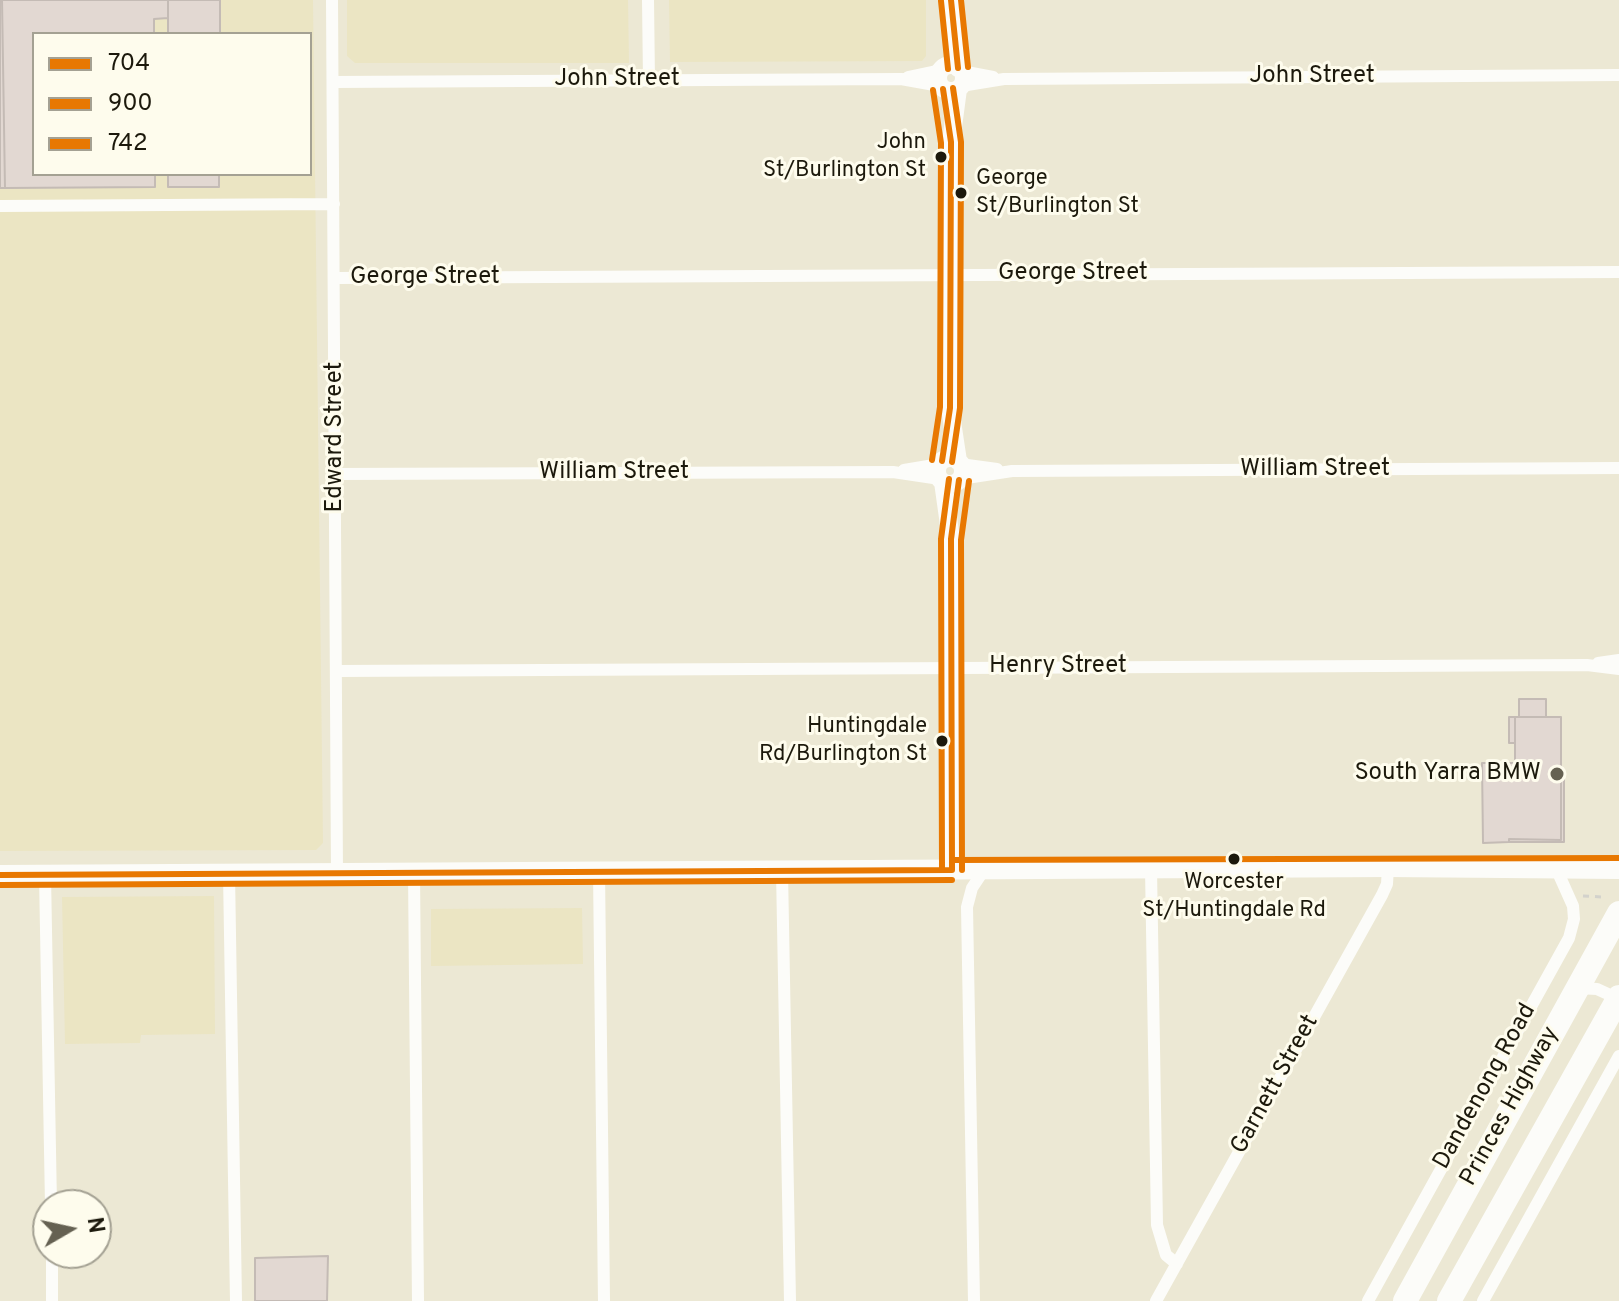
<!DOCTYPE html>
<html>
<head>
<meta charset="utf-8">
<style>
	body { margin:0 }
	#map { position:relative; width:1619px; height:1301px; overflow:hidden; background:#ece8d4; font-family:Overpass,sans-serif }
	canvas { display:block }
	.legend { position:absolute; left:32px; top:32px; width:280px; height:144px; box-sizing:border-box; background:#fefced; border:2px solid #a4a193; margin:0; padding:10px 14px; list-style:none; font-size:24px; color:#1c190c }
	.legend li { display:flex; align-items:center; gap:16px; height:40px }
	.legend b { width:40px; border:2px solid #a4a193 }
	.north { position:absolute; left:32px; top:1189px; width:80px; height:80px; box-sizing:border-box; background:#fefced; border:2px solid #a4a193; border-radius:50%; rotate:81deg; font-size:22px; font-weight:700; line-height:32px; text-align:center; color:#1c190c }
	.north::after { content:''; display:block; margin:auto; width:28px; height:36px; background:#656152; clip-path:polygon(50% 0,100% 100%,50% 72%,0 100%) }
</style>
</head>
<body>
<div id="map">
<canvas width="1619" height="1301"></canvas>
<ul class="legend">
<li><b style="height:10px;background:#e87801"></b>704</li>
<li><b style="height:10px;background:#e87801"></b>900</li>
<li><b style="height:10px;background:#e87801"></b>742</li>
</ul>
<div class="north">N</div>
</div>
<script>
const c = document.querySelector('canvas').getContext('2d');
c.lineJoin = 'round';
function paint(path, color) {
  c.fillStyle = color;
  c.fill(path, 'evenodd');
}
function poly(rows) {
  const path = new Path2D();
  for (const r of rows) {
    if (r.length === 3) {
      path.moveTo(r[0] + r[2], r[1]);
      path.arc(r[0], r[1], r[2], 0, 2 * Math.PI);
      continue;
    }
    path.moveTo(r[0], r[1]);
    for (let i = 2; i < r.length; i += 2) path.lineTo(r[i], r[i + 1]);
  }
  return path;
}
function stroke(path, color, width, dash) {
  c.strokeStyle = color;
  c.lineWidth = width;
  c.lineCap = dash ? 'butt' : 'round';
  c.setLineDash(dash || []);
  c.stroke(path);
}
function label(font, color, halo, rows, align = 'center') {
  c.font = font + ' Overpass,sans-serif';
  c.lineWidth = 6;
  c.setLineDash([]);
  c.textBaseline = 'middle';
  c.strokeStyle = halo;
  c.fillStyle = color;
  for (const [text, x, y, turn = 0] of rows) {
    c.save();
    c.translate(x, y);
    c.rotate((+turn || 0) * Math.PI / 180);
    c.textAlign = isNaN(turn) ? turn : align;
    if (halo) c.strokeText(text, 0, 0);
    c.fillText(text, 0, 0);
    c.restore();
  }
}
paint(poly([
	[0,0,313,0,323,843,316,850,0,851],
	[34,34,310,34,310,174,34,174],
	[347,0,628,0,629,63,355,63,347,56],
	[669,0,926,0,926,56,922,61,670,62],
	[214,896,215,1034,141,1035,140,1043,65,1044,62,897],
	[582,908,583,964,431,966,431,909]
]), '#ebe5c3');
const building = poly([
	[0,0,2,0,5,188,0,188,0,0],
	[2,0,168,0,168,18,154,19,154,34,34,34,34,174,155,174,155,187,5,188,2,0],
	[168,0,220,0,220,34,168,34,168,0],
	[168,174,219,174,219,187,168,187,168,174],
	[1519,699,1546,699,1546,717,1519,717,1519,699],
	[1509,717,1515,717,1515,743,1509,743,1509,717],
	[1515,717,1561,717,1561,840,1509,839,1509,842,1483,843,1482,763,1515,763,1515,717],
	[1561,771,1564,771,1564,842,1509,842,1509,839,1561,840,1561,771],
	[328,1256,327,1301,255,1301,255,1258,328,1256]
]);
paint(building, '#e2d8d2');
stroke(building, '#c4bbb5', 2);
stroke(poly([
	[1583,896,1603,897]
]), '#d3d2cc', 3, [6, 6]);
stroke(poly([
	[332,0,337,873],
	[648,0,649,80],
	[961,71,993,77],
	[908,77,941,70],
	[333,82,901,79,940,86],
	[961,86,1004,79,1619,75],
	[0,206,334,204],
	[335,278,1619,272],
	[960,464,997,469],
	[904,470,940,464],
	[336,474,893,472,940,479],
	[960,479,1012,471,1619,468],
	[1598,663,1619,660],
	[337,671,1587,665,1619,669],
	[1151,869,1157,1225,1166,1255,1177,1264],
	[599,871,604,1301],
	[782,871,790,1301],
	[229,873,236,1301],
	[414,873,418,1301],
	[45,875,51,1205],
	[1577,988,1597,989,1619,999],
	[52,1253,52,1301],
	[974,1301,967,907,972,888,984,870],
	[1156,1301,1382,895,1387,884,1388,867],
	[1368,1301,1569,938,1574,919,1573,906,1556,868],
	[1483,1301,1619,1056]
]), '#fcfcf9', 12);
stroke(poly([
	[951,0,958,68],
	[951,78,13],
	[950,471,13],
	[958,461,950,408,950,275,951,142,958,89],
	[943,482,951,539,952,870]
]), '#fcfcf9', 18);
stroke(poly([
	[0,875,1388,867,1619,869]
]), '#fcfcf9', 20);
stroke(poly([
	[1405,1301,1619,913],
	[1449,1301,1619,997]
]), '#fcfcf9', 24);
stroke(poly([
	[951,0,958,68],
	[942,461,950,408,951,142,943,89],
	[952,870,951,539,959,480],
	[0,875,952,870]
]), '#e87801', 6);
stroke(poly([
	[941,1,948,69],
	[952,462,960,408,961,142,953,88],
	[962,870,961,540,969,481],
	[0,885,952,880]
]), '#e87801', 6);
stroke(poly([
	[961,0,968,67],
	[932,460,940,407,941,143,933,90],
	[952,860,1619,858],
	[942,870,941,539,949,479]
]), '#e87801', 6);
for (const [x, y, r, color] of [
	[941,157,7,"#1c190c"],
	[961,193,7,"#1c190c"],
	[942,741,7,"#1c190c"],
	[1557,774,8,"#656152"],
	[1234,859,7,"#1c190c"]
]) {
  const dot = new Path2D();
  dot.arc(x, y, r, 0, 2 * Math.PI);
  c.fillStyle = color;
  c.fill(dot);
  stroke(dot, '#fefced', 3);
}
label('22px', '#1c190c', '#fefced', [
	["John",926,144],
	["St/Burlington St",926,172],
	["George",976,180,"left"],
	["St/Burlington St",976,208,"left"],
	["Huntingdale",927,728],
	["Rd/Burlington St",927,756],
	["Worcester",1234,884,"center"],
	["St/Huntingdale Rd",1234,912,"center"]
], 'right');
label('24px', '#1c190c', '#fefced', [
	["John Street",1312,77],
	["John Street",617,80],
	["George Street",1073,274],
	["George Street",425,278],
	["Edward Street",336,437,-90],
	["William Street",1315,470],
	["William Street",614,473],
	["Henry Street",1058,667],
	["Garnett Street",1276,1085,-61],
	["Dandenong Road",1486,1087,-61],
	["Princes Highway",1511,1107,-61]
]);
label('24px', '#1c190c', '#fefced', [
	["South Yarra BMW",1541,774]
], 'right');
</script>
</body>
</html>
